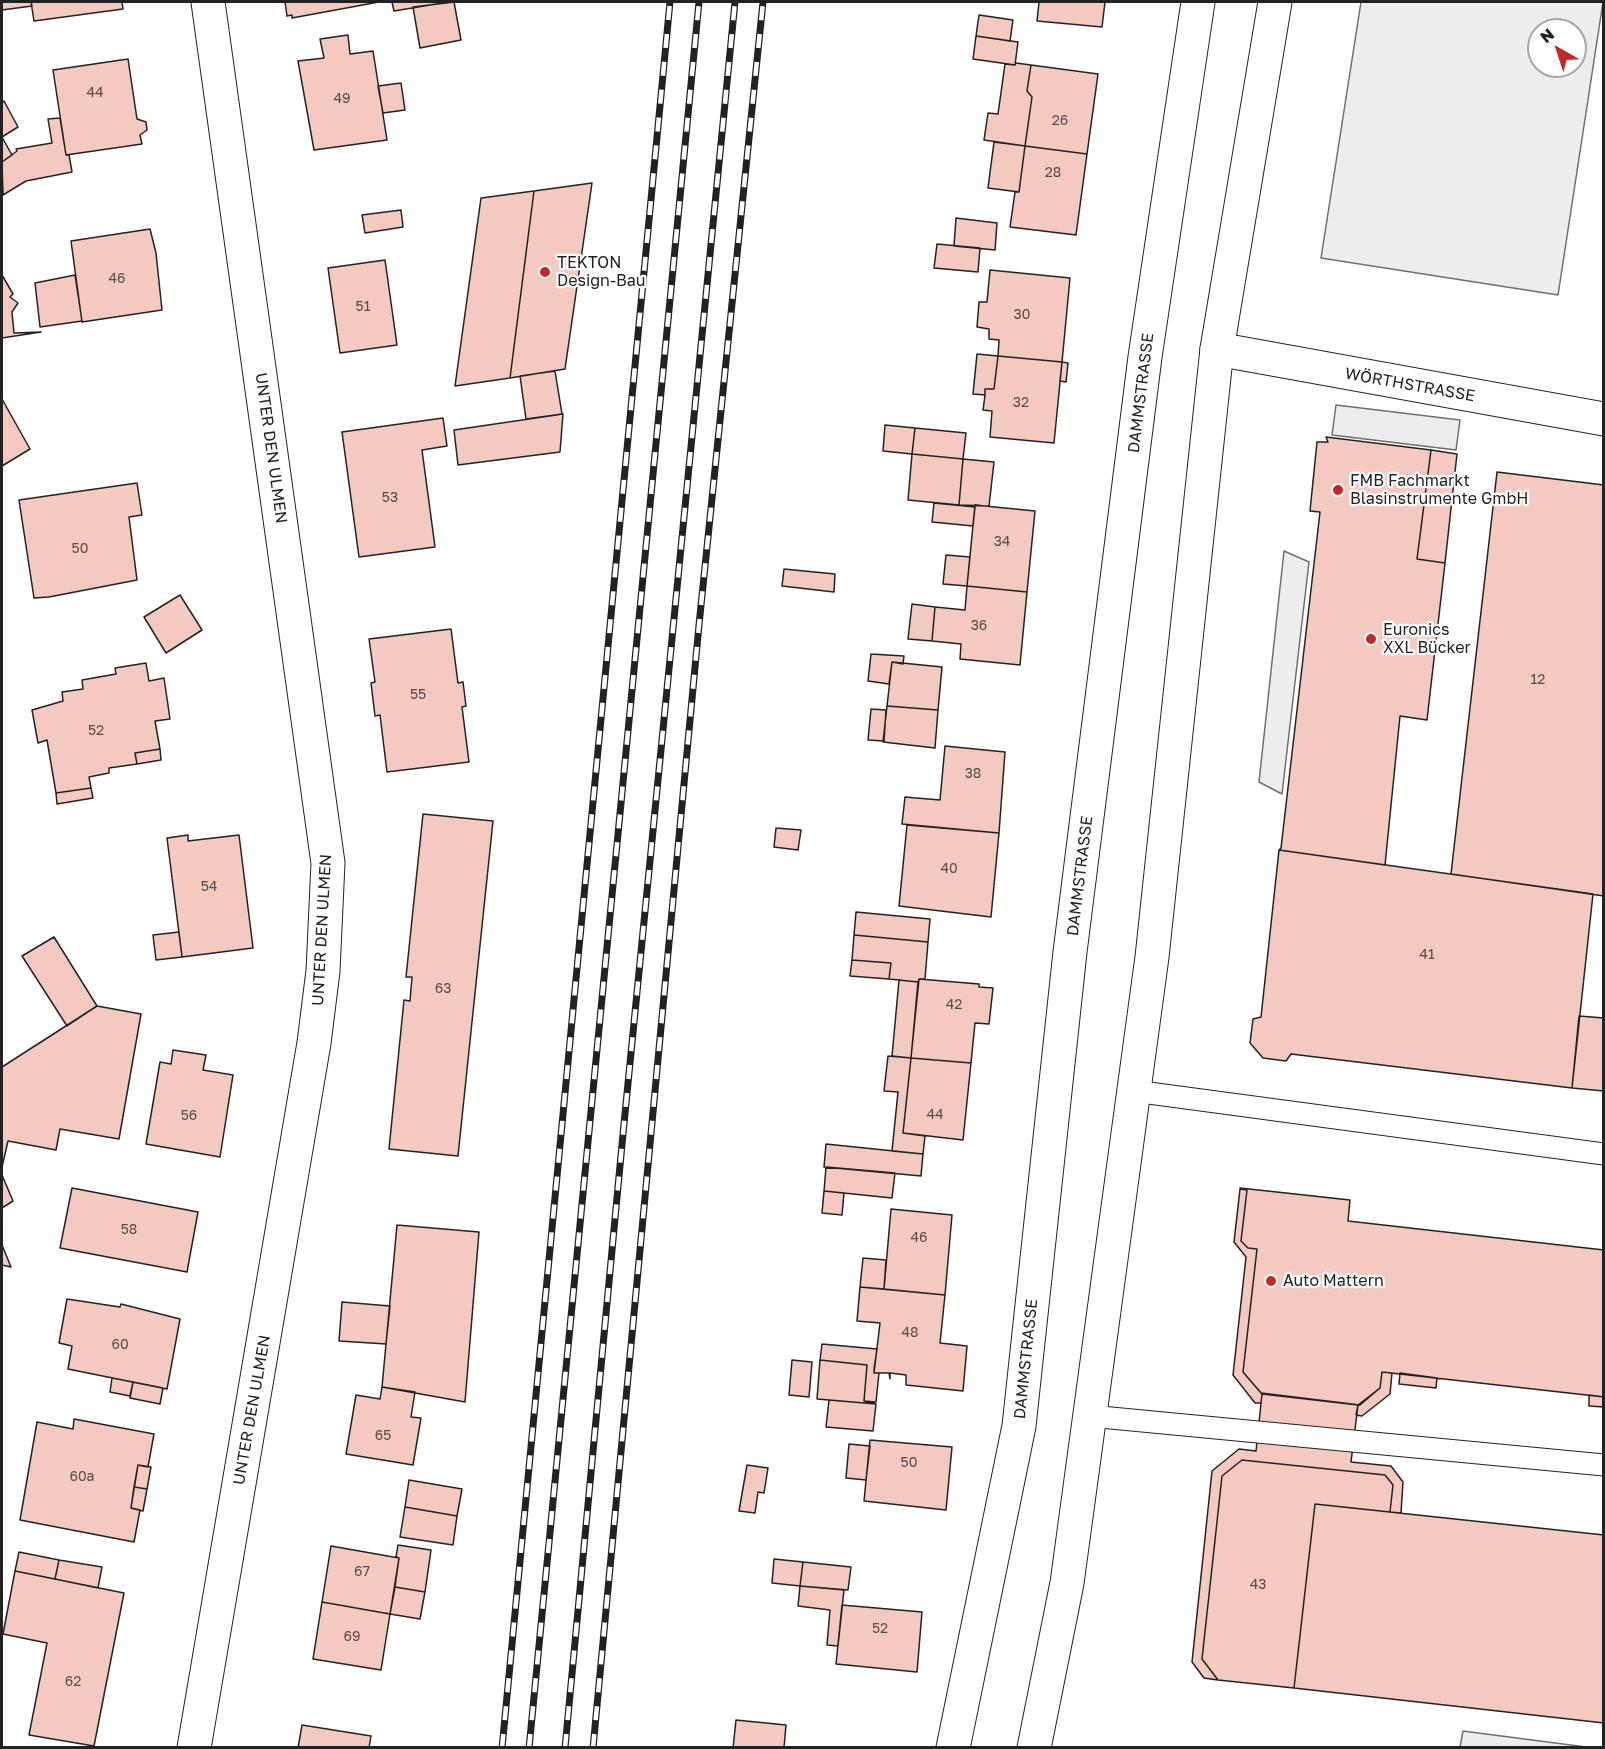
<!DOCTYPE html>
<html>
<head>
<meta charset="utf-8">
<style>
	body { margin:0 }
	#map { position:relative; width:1605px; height:1749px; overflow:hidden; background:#fff; font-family:"Golos Text",sans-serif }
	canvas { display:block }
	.frame { position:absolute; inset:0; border:3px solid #222; pointer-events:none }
	.north { position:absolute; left:1527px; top:18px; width:60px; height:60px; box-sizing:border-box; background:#fff; border:2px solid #a7a7a7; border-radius:50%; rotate:321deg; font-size:16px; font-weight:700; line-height:24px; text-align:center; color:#222 }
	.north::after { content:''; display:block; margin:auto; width:21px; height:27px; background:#c62828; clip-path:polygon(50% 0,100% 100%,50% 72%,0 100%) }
</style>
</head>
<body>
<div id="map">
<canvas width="1605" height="1749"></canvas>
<div class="frame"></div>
<div class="north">N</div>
</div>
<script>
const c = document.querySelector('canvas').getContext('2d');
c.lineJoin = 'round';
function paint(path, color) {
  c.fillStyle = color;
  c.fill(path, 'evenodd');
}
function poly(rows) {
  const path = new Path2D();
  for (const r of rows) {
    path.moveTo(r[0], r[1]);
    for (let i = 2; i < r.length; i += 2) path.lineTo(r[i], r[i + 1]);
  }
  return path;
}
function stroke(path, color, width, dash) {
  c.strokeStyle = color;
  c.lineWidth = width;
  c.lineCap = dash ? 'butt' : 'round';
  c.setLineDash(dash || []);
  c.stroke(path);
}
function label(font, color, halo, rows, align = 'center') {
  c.font = font + ' "Golos Text",sans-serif';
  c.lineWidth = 4.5;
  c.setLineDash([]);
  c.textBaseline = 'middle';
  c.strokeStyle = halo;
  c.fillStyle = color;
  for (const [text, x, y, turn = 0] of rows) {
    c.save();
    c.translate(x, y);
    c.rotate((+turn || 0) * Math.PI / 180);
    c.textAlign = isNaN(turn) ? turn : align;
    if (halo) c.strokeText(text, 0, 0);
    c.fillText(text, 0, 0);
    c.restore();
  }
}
const parking = poly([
	[1361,2,1603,2,1558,295,1321,258,1361,2],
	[1539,30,1575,30,1575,66,1539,66,1539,30],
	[1336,405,1460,420,1456,450,1332,435,1336,405],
	[1284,551,1309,562,1282,794,1259,782,1284,551],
	[1463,1731,1586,1747,1460,1747,1463,1731]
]);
paint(parking, '#ededed');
stroke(parking, '#6f6f6f', 1.5);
const building = poly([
	[2,2,31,2,32,6,2,10,2,2],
	[31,2,122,2,123,9,34,21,31,2],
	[285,2,379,2,292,18,292,15,287,16,285,2],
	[392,2,448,2,394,11,392,2],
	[454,2,461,40,420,48,413,7,454,2],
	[1039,2,1105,2,1102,27,1037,21,1039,2],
	[979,15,1013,20,1010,41,976,36,979,15],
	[348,35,350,54,373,51,387,140,314,150,298,61,324,58,320,39,348,35],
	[976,36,1018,42,1015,65,973,59,976,36],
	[128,59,137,119,146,122,147,130,140,135,142,144,66,155,53,70,128,59],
	[1016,63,1031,65,1027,91,1032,97,1025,146,984,140,988,113,998,114,1005,64,1015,65,1016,63],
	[1031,65,1098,74,1087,154,1025,146,1032,97,1027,91,1031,65],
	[401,83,405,110,383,113,378,86,401,83],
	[4,101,18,127,2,137,2,103,4,101],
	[60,118,66,155,69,155,72,172,26,181,3,195,2,162,17,151,16,149,52,143,48,119,60,118],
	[2,137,12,155,2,162,2,137],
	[994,142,1025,146,1019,192,988,188,994,142],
	[1025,146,1087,154,1076,235,1010,227,1015,192,1019,192,1025,146],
	[592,183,565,369,510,378,534,191,592,183],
	[534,191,510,378,455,386,481,198,534,191],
	[401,210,403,227,365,233,362,215,401,210],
	[956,218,997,223,995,250,954,246,956,218],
	[150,229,156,253,162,310,82,322,71,241,150,229],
	[937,244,980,248,978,272,934,268,937,244],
	[385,260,397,345,340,353,328,268,385,260],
	[990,270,1070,278,1062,362,998,356,999,340,989,339,989,329,977,327,979,302,987,302,990,270],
	[2,275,13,294,10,297,18,303,12,312,14,333,41,332,2,338,2,275],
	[75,275,82,321,40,327,35,283,75,275],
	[977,354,998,356,994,389,985,389,985,395,973,394,977,354],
	[998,356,1062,362,1054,443,990,437,992,411,983,410,985,395,985,389,994,389,998,356],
	[1062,362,1068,363,1066,382,1060,381,1062,362],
	[555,371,562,414,526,419,520,376,555,371],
	[2,399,30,449,2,466,2,399],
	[563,414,560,452,458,465,454,430,563,414],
	[443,418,447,446,422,450,435,547,359,557,342,432,443,418],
	[885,425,915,428,912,454,883,451,885,425],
	[915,428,966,433,963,459,912,454,915,428],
	[1326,437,1431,450,1417,559,1445,563,1427,720,1400,716,1385,865,1279,850,1281,848,1320,512,1310,511,1317,442,1328,442,1326,437],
	[1431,450,1457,454,1445,563,1417,559,1431,450],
	[912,454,963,459,959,505,908,500,912,454],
	[963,459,994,462,989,506,959,505,963,459],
	[1497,472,1604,485,1604,896,1451,874,1497,472],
	[137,483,142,515,129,517,137,580,49,597,34,598,19,500,137,483],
	[934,503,975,507,973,526,932,522,934,503],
	[975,505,1035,511,1027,592,967,586,975,505],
	[946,555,970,557,967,586,943,584,946,555],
	[784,569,835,574,834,592,782,586,784,569],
	[967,586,1027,592,1020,665,960,659,961,644,932,641,935,607,965,610,967,586],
	[180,595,202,630,166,653,144,617,180,595],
	[912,604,935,607,932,641,908,639,912,604],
	[451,629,458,683,463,682,466,706,462,707,469,762,387,772,380,715,375,716,371,683,375,682,369,639,451,629],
	[871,654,904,656,903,664,892,662,889,684,868,681,871,654],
	[892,662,942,667,938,710,887,706,892,662],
	[146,663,149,681,164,678,170,719,155,721,160,749,135,753,137,764,109,768,109,773,89,777,91,788,56,793,47,740,38,743,32,710,63,701,62,692,83,689,82,680,116,674,115,668,146,663],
	[887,706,938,710,935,748,883,742,887,706],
	[871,709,886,710,884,741,868,740,871,709],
	[945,746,1005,752,999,833,902,824,905,797,940,800,945,746],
	[160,749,161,760,137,764,135,753,160,749],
	[91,788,93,798,57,804,56,793,91,788],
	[423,814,493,821,458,1156,389,1149,404,1000,410,1001,412,977,406,977,423,814],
	[907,825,999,833,991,917,899,906,907,825],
	[776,828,801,830,798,850,774,847,776,828],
	[188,835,188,841,239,835,253,948,182,957,167,838,188,835],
	[1279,850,1593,894,1572,1088,1291,1054,1286,1061,1263,1058,1250,1043,1253,1019,1261,1017,1279,850],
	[856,912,930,919,928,942,854,935,856,912],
	[179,932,182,957,156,960,153,935,179,932],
	[854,935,928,942,925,979,919,979,918,982,889,979,891,963,852,960,854,935],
	[54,937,97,1006,67,1026,22,956,54,937],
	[852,960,891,963,889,979,850,976,852,960],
	[919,979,979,984,979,987,993,988,989,1024,975,1023,971,1063,911,1058,919,979],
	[899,980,918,982,911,1058,892,1056,899,980],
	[97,1006,141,1014,119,1139,60,1129,56,1150,8,1141,2,1167,2,1067,97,1006],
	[1579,1016,1604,1018,1604,1091,1572,1088,1579,1016],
	[173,1050,206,1055,203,1070,233,1075,220,1157,146,1144,160,1062,171,1064,173,1050],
	[888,1056,911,1058,903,1133,925,1136,923,1154,892,1151,898,1092,884,1091,888,1056],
	[911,1058,971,1063,963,1140,903,1133,911,1058],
	[826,1144,923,1154,921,1176,824,1167,826,1144],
	[826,1167,895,1173,892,1198,824,1191,826,1167],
	[2,1175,13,1201,2,1208,2,1175],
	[72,1188,198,1212,187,1272,60,1248,72,1188],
	[1240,1188,1350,1200,1348,1221,1604,1250,1604,1397,1382,1372,1380,1388,1360,1405,1261,1393,1243,1372,1257,1249,1248,1248,1241,1241,1247,1190,1240,1188],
	[1240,1189,1247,1190,1241,1241,1248,1248,1257,1249,1243,1372,1262,1394,1261,1403,1255,1403,1233,1375,1246,1257,1234,1242,1240,1189],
	[824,1191,844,1193,842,1215,822,1213,824,1191],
	[891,1209,952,1215,945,1295,884,1289,891,1209],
	[397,1225,479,1232,465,1402,382,1387,397,1225],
	[2,1245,11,1267,2,1265,2,1245],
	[863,1258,886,1260,884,1289,860,1287,863,1258],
	[860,1287,945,1295,940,1343,967,1346,963,1391,906,1385,906,1375,890,1373,890,1379,889,1373,874,1373,880,1323,857,1321,860,1287],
	[67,1299,120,1307,121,1304,180,1319,167,1389,68,1369,72,1346,59,1343,67,1299],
	[342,1302,390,1306,386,1344,339,1341,342,1302],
	[822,1344,877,1349,874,1369,874,1373,879,1373,876,1402,864,1401,867,1365,820,1360,822,1344],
	[792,1360,812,1362,809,1397,789,1395,792,1360],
	[820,1360,867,1365,864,1401,876,1404,817,1399,820,1360],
	[1382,1372,1392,1373,1390,1394,1362,1416,1356,1415,1358,1405,1380,1388,1382,1372],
	[1400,1373,1437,1378,1436,1388,1399,1384,1400,1373],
	[112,1378,133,1382,130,1396,110,1392,112,1378],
	[133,1382,163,1388,160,1404,130,1398,133,1382],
	[382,1387,415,1392,411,1417,421,1418,413,1465,346,1454,356,1395,380,1399,382,1387],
	[1262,1394,1358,1405,1351,1462,1391,1466,1403,1482,1401,1513,1390,1512,1393,1485,1385,1475,1242,1460,1222,1476,1202,1659,1218,1680,1204,1678,1192,1662,1212,1471,1239,1449,1256,1451,1262,1394],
	[1589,1395,1604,1397,1604,1407,1589,1406,1589,1395],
	[829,1400,876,1404,873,1431,826,1427,829,1400],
	[74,1419,154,1434,148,1467,138,1465,131,1508,140,1510,134,1542,20,1520,37,1422,73,1429,74,1419],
	[870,1440,952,1447,946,1510,864,1501,870,1440],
	[849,1444,870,1446,866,1480,846,1478,849,1444],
	[1242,1460,1385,1475,1393,1485,1390,1512,1315,1504,1294,1688,1218,1680,1202,1659,1222,1476,1242,1460],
	[138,1465,151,1467,147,1489,134,1487,138,1465],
	[747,1465,768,1468,764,1493,758,1492,755,1513,739,1511,747,1465],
	[409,1480,462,1489,457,1516,405,1507,409,1480],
	[134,1487,147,1489,143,1511,131,1508,134,1487],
	[1315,1504,1604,1535,1604,1723,1294,1688,1315,1504],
	[405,1507,457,1516,453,1545,400,1537,405,1507],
	[398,1545,431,1550,425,1592,395,1587,399,1558,396,1557,398,1545],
	[331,1546,399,1558,390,1614,322,1602,331,1546],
	[19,1552,59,1560,55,1579,15,1571,19,1552],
	[774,1559,803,1562,800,1586,772,1583,774,1559],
	[59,1560,102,1567,98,1588,55,1579,59,1560],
	[803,1562,851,1567,848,1590,800,1586,803,1562],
	[15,1571,124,1593,94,1746,29,1735,47,1643,3,1634,15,1571],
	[800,1586,844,1590,838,1646,827,1645,830,1610,798,1606,800,1586],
	[395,1587,425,1592,420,1619,390,1614,395,1587],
	[322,1602,390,1614,381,1670,313,1659,322,1602],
	[842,1605,922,1612,917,1672,836,1664,842,1605],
	[736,1720,786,1725,784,1748,733,1748,736,1720],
	[302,1725,371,1736,369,1748,298,1748,302,1725]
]);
paint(building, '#f3c9c0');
stroke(building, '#222', 1.5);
const lane = poly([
	[1134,1091,1604,1154],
	[1090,1416,1604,1465]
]);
const street = poly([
	[1217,349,1604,419],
	[953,1748,1019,1426,1070,952,1145,357,1198,2]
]);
const secondary = poly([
	[194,1748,314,1043,323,971,328,863,208,2],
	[1034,1748,1067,1583,1152,957,1217,349,1275,2]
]);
stroke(lane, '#222', 23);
stroke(street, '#222', 35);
stroke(secondary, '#222', 35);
stroke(lane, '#fff', 21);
stroke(street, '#fff', 33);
stroke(secondary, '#fff', 33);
const rail = poly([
	[502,1748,670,2],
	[529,1748,699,2],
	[565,1748,623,1134,735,2],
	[593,1748,699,625,763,2]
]);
stroke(rail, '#222', 7);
stroke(rail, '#fff', 4.5, [14]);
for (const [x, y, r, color] of [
	[545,272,6,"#c62828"],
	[1338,490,6,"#c62828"],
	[1371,639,6,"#c62828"],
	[1271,1281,6,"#c62828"]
]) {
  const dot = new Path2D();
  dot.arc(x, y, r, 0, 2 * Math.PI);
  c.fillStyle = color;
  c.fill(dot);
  stroke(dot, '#fff', 2);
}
label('14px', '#564c4a', null, [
	["44",95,93],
	["49",342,99],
	["26",1060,121],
	["28",1053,173],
	["46",117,279],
	["51",363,307],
	["30",1022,315],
	["32",1021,403],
	["53",390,498],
	["34",1002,542],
	["50",80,549],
	["36",979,626],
	["12",1538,680],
	["55",418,695],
	["52",96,731],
	["38",973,774],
	["40",949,869],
	["54",209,887],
	["41",1427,955],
	["63",443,989],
	["42",954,1005],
	["44",935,1115],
	["56",189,1116],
	["58",129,1230],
	["46",919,1238],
	["48",910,1333],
	["60",120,1345],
	["65",383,1436],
	["50",909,1463],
	["60a",82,1477],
	["67",362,1572],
	["43",1258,1585],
	["52",880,1629],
	["69",352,1637],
	["62",73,1682]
]);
label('16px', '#222', '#fff', [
	["TEKTON",557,263],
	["Design-Bau",557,281],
	["FMB Fachmarkt",1350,481],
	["Blasinstrumente GmbH",1350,499],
	["Euronics",1383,630],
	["XXL Bücker",1383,648],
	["Auto Mattern",1283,1281]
], 'left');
label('16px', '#222', '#fff', [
	["WÖRTHSTRASSE",1410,385,10],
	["DAMMSTRASSE",1141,393,-83],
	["UNTER DEN ULMEN",271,448,82],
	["DAMMSTRASSE",1080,876,-83],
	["UNTER DEN ULMEN",322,930,-87],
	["DAMMSTRASSE",1026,1359,-84],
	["UNTER DEN ULMEN",252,1410,-80]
]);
</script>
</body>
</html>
